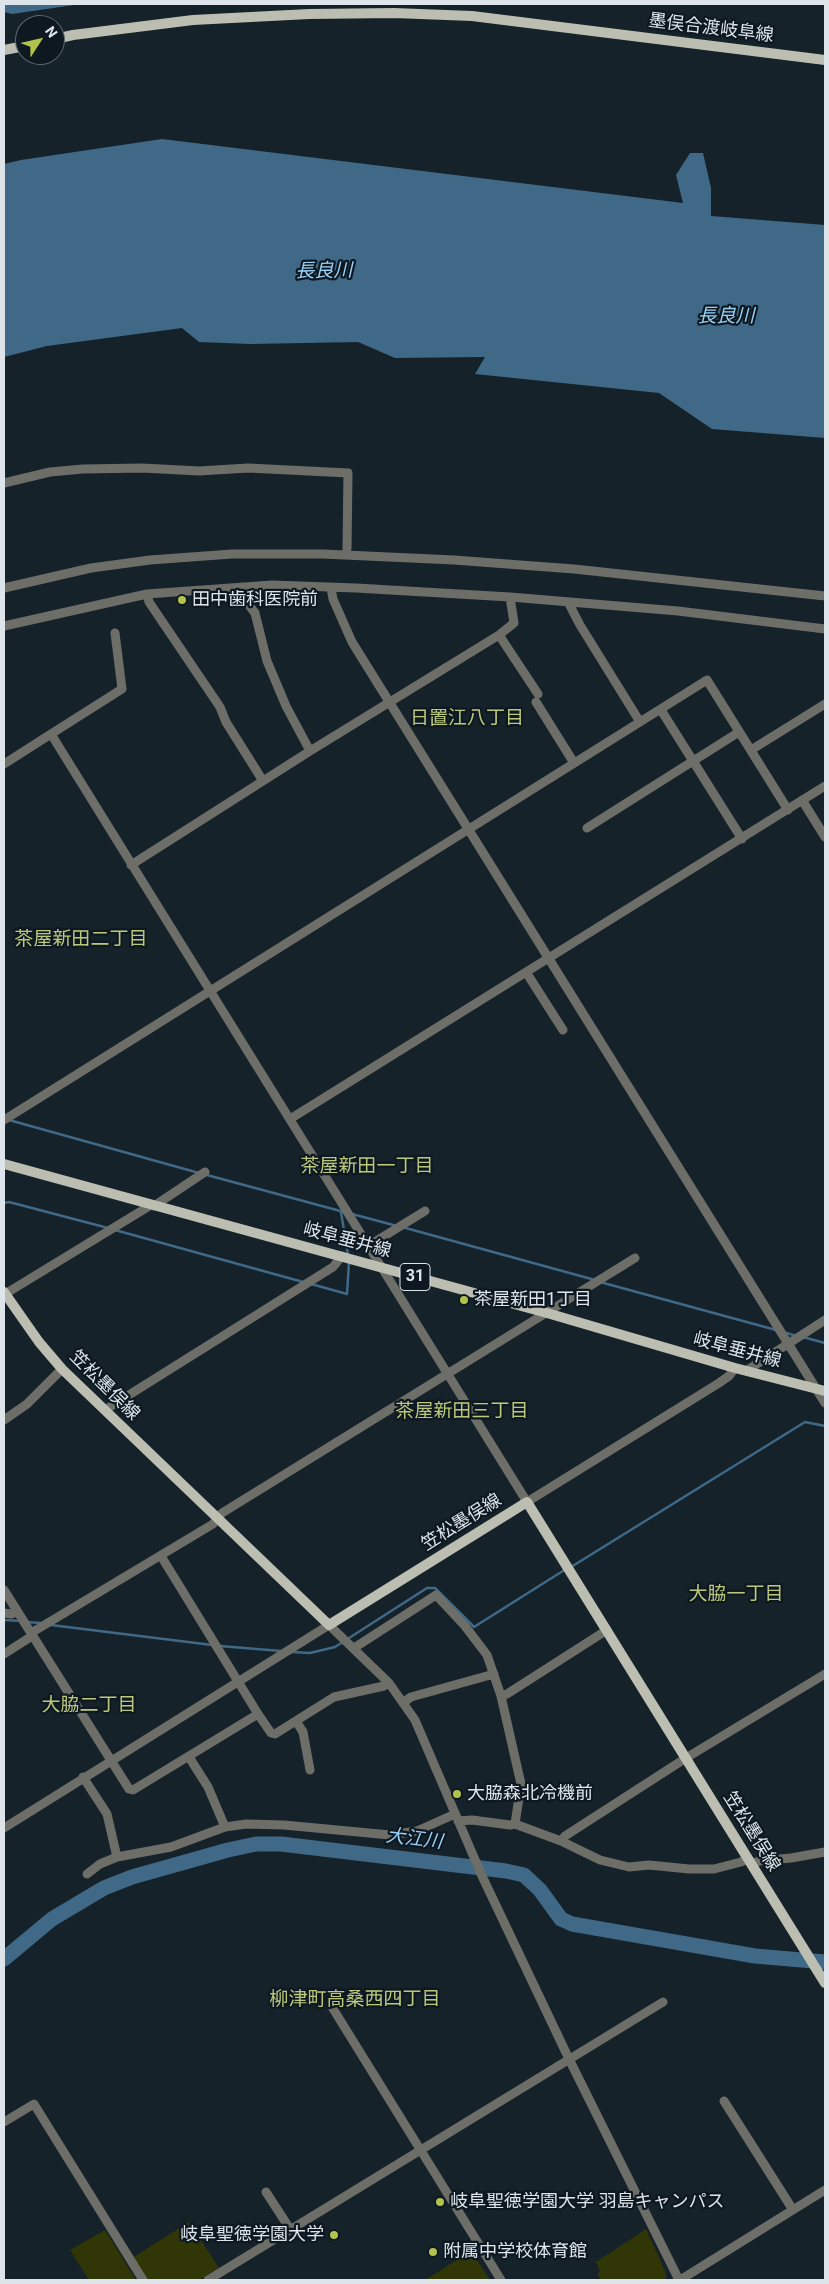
<!DOCTYPE html>
<html>
<head>
<meta charset="utf-8">
<style>
	body { margin:0 }
	#map { position:relative; width:829px; height:2284px; overflow:hidden; background:#16222a; font-family:Roboto,sans-serif }
	canvas { display:block }
	.frame { position:absolute; inset:0; border:5px solid #dde5eb; pointer-events:none }
	.north { position:absolute; left:15px; top:15px; width:50px; height:50px; box-sizing:border-box; background:#0d1821; border:1px solid #606a72; border-radius:50%; rotate:55deg; font-size:14px; font-weight:700; line-height:20px; text-align:center; color:#dde5eb }
	.north::after { content:''; display:block; margin:auto; width:18px; height:22px; background:#b2c34c; clip-path:polygon(50% 0,100% 100%,50% 72%,0 100%) }
</style>
</head>
<body>
<div id="map">
<canvas width="829" height="2284"></canvas>
<div class="frame"></div>
<div class="north">N</div>
</div>
<script>
const c = document.querySelector('canvas').getContext('2d');
c.lineJoin = 'round';
function paint(path, color) {
  c.fillStyle = color;
  c.fill(path, 'evenodd');
}
function poly(rows) {
  const path = new Path2D();
  for (const r of rows) {
    path.moveTo(r[0], r[1]);
    for (let i = 2; i < r.length; i += 2) path.lineTo(r[i], r[i + 1]);
  }
  return path;
}
function stroke(path, color, width, dash) {
  c.strokeStyle = color;
  c.lineWidth = width;
  c.lineCap = dash ? 'butt' : 'round';
  c.setLineDash(dash || []);
  c.stroke(path);
}
function label(font, color, halo, rows, align = 'center') {
  c.font = font + ' Roboto,"Noto Sans JP",sans-serif';
  c.lineWidth = 4.5;
  c.setLineDash([]);
  c.textBaseline = 'middle';
  c.strokeStyle = halo;
  c.fillStyle = color;
  for (const [text, x, y, turn = 0] of rows) {
    c.save();
    c.translate(x, y);
    c.rotate((+turn || 0) * Math.PI / 180);
    c.textAlign = isNaN(turn) ? turn : align;
    if (halo) c.strokeText(text, 0, 0);
    c.fillText(text, 0, 0);
    c.restore();
  }
}
paint(poly([
	[189,2222,219,2268,199,2280,146,2280,132,2258],
	[646,2229,666,2273,666,2280,601,2280,597,2274,600,2271,596,2262],
	[105,2230,136,2280,89,2280,70,2250],
	[471,2251,490,2280,425,2280]
]), '#303606');
paint(poly([
	[4,4,81,4,12,14,4,12],
	[162,139,683,203,676,175,690,153,703,153,711,188,711,216,825,225,825,438,712,429,659,393,475,374,485,357,395,358,358,342,250,344,199,342,182,328,47,346,4,357,4,164,21,160]
]), '#3f6987');
stroke(poly([
	[9,1120,199,1173],
	[207,1175,344,1212],
	[4,1203,9,1202,108,1228],
	[341,1212,348,1255],
	[352,1214,397,1226],
	[402,1227,595,1280],
	[115,1230,303,1282],
	[600,1282,776,1330],
	[311,1284,347,1294,349,1262],
	[783,1332,797,1336],
	[803,1337,825,1343],
	[571,1567,805,1422,825,1426],
	[4,1620,21,1621],
	[26,1622,41,1623],
	[51,1625,212,1645],
	[220,1646,281,1651],
	[292,1652,310,1653,335,1647,427,1588,435,1588,474,1627,566,1569]
]), '#3f6987', 2.5);
stroke(poly([
	[4,1959,52,1919,104,1888,132,1877,228,1850,256,1844,281,1844,506,1871,524,1875,540,1890,561,1919,572,1924,755,1956,825,1962]
]), '#3f6987', 15);
stroke(poly([
	[4,483,50,472,83,469,142,468,199,471,248,468,348,473,347,549],
	[241,587,242,596,255,613,267,661,286,706,310,751],
	[4,588,91,568,150,560,232,554,323,554,454,560,574,569,825,596],
	[331,588,333,599,352,642,825,1403],
	[147,594,149,602,220,707,226,722,263,781],
	[568,602,580,625,640,722],
	[4,626,147,594,272,585,356,588,510,597,678,611,825,629],
	[499,635,538,694],
	[536,702,574,763],
	[661,710,742,839],
	[51,734,122,689,115,633],
	[751,750,825,704],
	[4,764,51,734,527,1502,719,1383,729,1376,735,1368],
	[802,800,825,837],
	[587,828,739,732],
	[131,865,310,751,499,635,514,623,510,597],
	[526,972,563,1030],
	[290,1119,825,786],
	[4,1120,707,680,788,810],
	[154,1206,205,1172],
	[368,1246,425,1211],
	[5,1294,151,1205],
	[746,1371,825,1320],
	[105,1410,333,1267,342,1256],
	[4,1420,27,1404,62,1369],
	[161,1556,258,1714],
	[4,1590,129,1789,133,1790,258,1714,271,1733,275,1734,334,1697,384,1686,389,1683],
	[4,1613,12,1614,17,1611],
	[31,1633,213,1524,222,1513,635,1258],
	[354,1648,436,1595,465,1626,487,1655,501,1696,521,1784,515,1824],
	[4,1654,32,1636],
	[501,1696,507,1694,607,1630],
	[404,1702,411,1697,494,1674],
	[296,1721,303,1732,310,1770],
	[189,1757,208,1787,225,1827],
	[83,1777,107,1814,117,1857],
	[458,1821,472,1820,510,1825,515,1824,561,1841,600,1860,629,1867,649,1865,689,1869,714,1869,741,1862,748,1858],
	[4,1828,329,1625,389,1683,415,1720,482,1876,569,2059,679,2280],
	[561,1841,565,1836,686,1758,825,1674],
	[752,1864,759,1861,791,1858,825,1852],
	[87,1874,100,1864,117,1857,171,1847,225,1827,246,1824,284,1825,390,1835,417,1831,455,1814],
	[332,2007,501,2280],
	[724,2101,793,2210],
	[4,2122,34,2104,143,2280],
	[266,2192,290,2229],
	[208,2280,663,2002],
	[680,2280,825,2190]
]), '#6d6e67', 9);
stroke(poly([
	[55,39,73,35,193,20,309,14,394,13,472,16,825,60],
	[4,50,25,46],
	[4,1164,547,1313,735,1368,825,1391],
	[4,1292,39,1342,62,1369,329,1625,527,1502,825,1983]
]), '#bbbeb0', 10);
for (const [x, y, r, color] of [
	[182,600,5,"#b2c34c"],
	[464,1300,5,"#b2c34c"],
	[457,1794,5,"#b2c34c"],
	[440,2202,5,"#b2c34c"],
	[334,2235,5,"#b2c34c"],
	[433,2252,5,"#b2c34c"]
]) {
  const dot = new Path2D();
  dot.arc(x, y, r, 0, 2 * Math.PI);
  c.fillStyle = color;
  c.fill(dot);
  stroke(dot, '#0d1821', 2);
}
for (const [x, y, w] of [
	[415,1277,30]
]) {
  const box = new Path2D();
  box.roundRect(x - w / 2, y - 13.5, w, 27, 4);
  c.fillStyle = '#0d1821';
  c.fill(box);
  stroke(box, '#dde5eb', 1);
}
label('bold 16px', '#dde5eb', null, [
	["31",415,1277]
]);
label('18px', '#dde5eb', '#0d1821', [
	["墨俣合渡岐阜線",711,29,7],
	["岐阜垂井線",347,1241,15],
	["岐阜垂井線",737,1351,15],
	["笠松墨俣線",104,1386,45],
	["笠松墨俣線",462,1523,-32],
	["笠松墨俣線",751,1832,58]
]);
label('18px', '#dde5eb', '#0d1821', [
	["田中歯科医院前",192,600],
	["茶屋新田1丁目",474,1300],
	["大脇森北冷機前",467,1794],
	["岐阜聖徳学園大学 羽島キャンパス",450,2202],
	["岐阜聖徳学園大学",324,2235,"right"],
	["附属中学校体育館",443,2252]
], 'left');
label('italic 19px', '#9acff6', '#0d1821', [
	["長良川",324,272,-1],
	["長良川",726,317],
	["大江川",414,1840,7]
]);
label('19px', '#bbc87c', '#0d1821', [
	["日置江八丁目",467,719],
	["茶屋新田二丁目",81,940],
	["茶屋新田一丁目",367,1167],
	["茶屋新田三丁目",462,1412],
	["大脇一丁目",736,1595],
	["大脇二丁目",89,1706],
	["柳津町高桑西四丁目",355,2000]
]);
</script>
</body>
</html>
